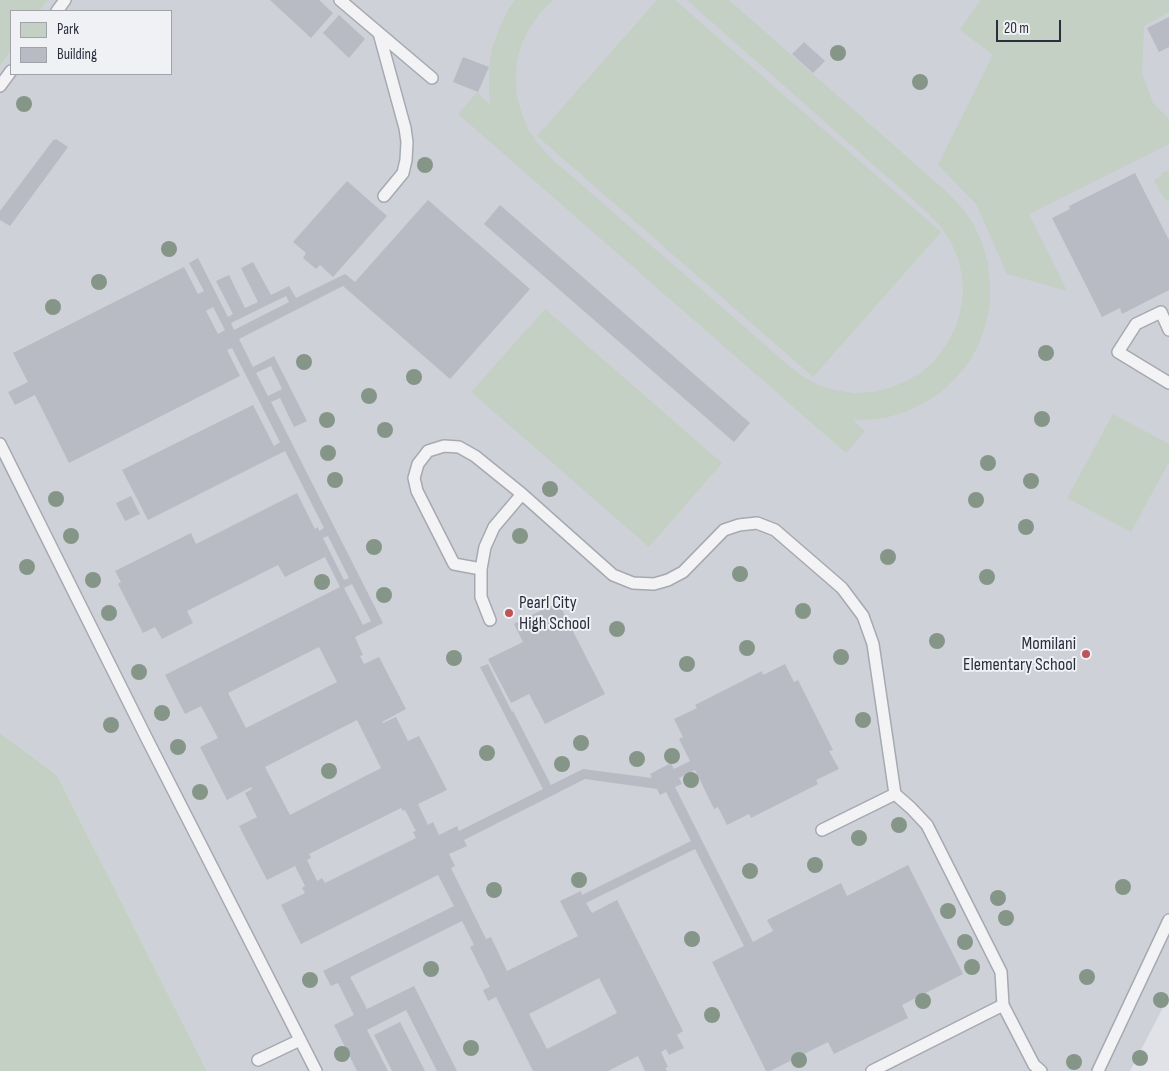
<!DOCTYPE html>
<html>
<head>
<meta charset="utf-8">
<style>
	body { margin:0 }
	#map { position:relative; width:1169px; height:1071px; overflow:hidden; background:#e0e2e8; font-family:"Sofia Sans Condensed",sans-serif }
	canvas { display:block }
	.legend { position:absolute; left:10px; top:10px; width:162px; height:65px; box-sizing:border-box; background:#f0f1f5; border:1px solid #a1a3ab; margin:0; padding:6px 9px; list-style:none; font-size:15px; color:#2b2f3d }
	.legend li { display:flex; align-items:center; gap:10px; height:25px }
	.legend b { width:25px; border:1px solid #a1a3ab }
	.scale { position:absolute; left:996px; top:20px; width:65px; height:22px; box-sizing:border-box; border:2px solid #2b2f3d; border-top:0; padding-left:6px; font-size:15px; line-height:18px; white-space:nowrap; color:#2b2f3d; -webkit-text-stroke:4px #f0f1f5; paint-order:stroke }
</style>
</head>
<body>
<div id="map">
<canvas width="1169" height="1071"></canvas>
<ul class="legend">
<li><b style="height:14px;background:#c4d0c3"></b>Park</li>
<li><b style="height:14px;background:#b8bbc4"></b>Building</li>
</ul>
<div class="scale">20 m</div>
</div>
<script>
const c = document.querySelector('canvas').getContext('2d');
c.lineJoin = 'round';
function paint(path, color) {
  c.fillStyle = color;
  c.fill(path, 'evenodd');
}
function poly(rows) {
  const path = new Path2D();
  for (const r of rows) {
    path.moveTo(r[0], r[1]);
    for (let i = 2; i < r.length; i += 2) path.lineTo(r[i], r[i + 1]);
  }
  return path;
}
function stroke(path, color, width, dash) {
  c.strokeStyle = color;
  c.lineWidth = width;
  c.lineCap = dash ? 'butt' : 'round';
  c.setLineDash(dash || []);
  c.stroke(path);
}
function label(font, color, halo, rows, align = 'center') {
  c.font = font + ' "Sofia Sans Condensed",sans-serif';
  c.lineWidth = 4;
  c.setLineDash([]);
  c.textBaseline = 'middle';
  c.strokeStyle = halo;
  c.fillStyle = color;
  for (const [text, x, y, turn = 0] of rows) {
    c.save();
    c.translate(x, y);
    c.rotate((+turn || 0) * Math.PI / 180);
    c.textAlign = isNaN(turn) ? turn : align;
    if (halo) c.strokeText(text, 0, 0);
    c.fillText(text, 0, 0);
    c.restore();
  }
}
paint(poly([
	[48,0,1169,0,1169,996,1130,1071,207,1071,57,775,0,733,0,67,11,51,11,74,171,74,171,11,40,11]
]), '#cfd1d9');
paint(poly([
	[0,0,48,0,40,11,11,11,11,51,0,67],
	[515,0,553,0,541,12,530,27,522,43,517,61,516,79,517,97,522,114,529,131,540,146,552,159,788,365,802,376,818,385,835,390,854,393,872,392,890,388,906,381,922,372,935,360,946,345,955,329,960,312,963,295,962,276,958,259,951,242,941,227,929,214,687,0,729,0,948,193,962,208,974,225,982,243,988,263,990,284,990,304,986,324,979,344,969,362,956,378,941,392,924,403,905,412,885,418,864,420,853,420,865,431,846,453,458,114,477,92,490,104,489,89,489,68,492,48,499,29,508,10],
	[657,0,675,0,941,232,813,377,537,136],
	[980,0,1169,0,1169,12,1144,26,1142,73,1153,103,1169,119,1169,144,1029,214,1067,291,1007,274,976,204,938,165,993,55,960,30],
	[1169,170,1169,202,1163,197,1154,180,1162,176,1161,173],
	[545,309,722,463,649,547,471,392],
	[1113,414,1169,444,1169,462,1131,532,1067,498],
	[0,733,57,775,207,1071,0,1071]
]), '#c4d0c3');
paint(poly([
	[270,0,319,0,333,13,311,38],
	[339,15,365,39,349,58,323,33],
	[1169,17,1169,47,1159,52,1147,28],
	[804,42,825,61,813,73,792,54],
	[463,57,489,67,478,92,453,82],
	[54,139,55,140,56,139,68,147,10,226,0,220,0,211],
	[1135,173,1169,240,1169,290,1122,314,1120,308,1102,317,1052,218,1070,209,1069,206],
	[347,181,387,216,333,277,320,265,316,269,303,258,306,253,293,242],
	[428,200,530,289,450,379,343,286,239,339,253,367,274,356,307,421,294,427,280,398,271,402,383,623,355,637,363,655,360,656,364,664,379,657,406,709,382,722,383,723,396,717,408,741,419,736,447,790,418,804,428,825,433,822,439,835,457,826,459,831,543,789,480,667,488,664,512,712,513,711,551,785,583,769,652,778,650,774,671,763,674,769,690,761,679,739,683,737,674,719,697,708,695,705,762,671,763,675,785,664,794,682,798,680,833,750,829,751,839,769,816,780,818,784,751,818,749,814,727,825,718,807,714,809,695,770,679,778,682,784,675,787,753,942,773,931,767,920,841,883,847,896,908,865,963,974,902,1005,908,1018,834,1054,828,1042,770,1071,766,1071,712,962,744,946,695,849,586,903,592,913,617,900,683,1031,677,1035,684,1048,669,1055,666,1049,661,1052,668,1067,665,1068,667,1071,645,1071,638,1056,608,1071,533,1071,496,997,488,1001,483,990,490,987,470,947,474,945,462,921,350,977,367,1009,414,986,457,1071,437,1071,406,1010,367,1030,388,1071,357,1071,334,1025,354,1015,338,983,331,986,323,971,454,906,438,875,301,944,281,905,305,893,302,888,305,886,295,866,267,880,239,826,257,817,245,793,252,789,251,787,227,800,200,747,218,738,201,706,185,714,165,675,340,587,325,557,285,577,278,565,187,611,193,623,162,639,155,627,143,633,118,584,121,582,115,571,191,533,196,544,297,493,315,529,318,527,319,531,324,528,285,451,148,520,122,470,253,405,274,446,280,442,232,348,227,350,240,376,69,463,35,395,15,405,8,392,28,382,13,353,184,267,198,294,204,291,189,263,198,258,228,317,233,314,216,281,229,275,245,308,258,302,241,268,253,262,271,295,289,286,296,298,345,274,355,282],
	[286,296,289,302,234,330,231,323],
	[213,307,225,330,218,334,206,311],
	[271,366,282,389,268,396,256,373],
	[328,536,349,578,344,580,323,538],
	[352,584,371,621,363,625,344,588],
	[319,647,337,682,246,728,228,693],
	[357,720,381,768,290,815,265,767],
	[585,779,657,789,660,795,666,792,691,841,582,895,581,891,560,901,578,936,507,971,491,937,486,939,451,868,455,866,449,854,467,846,464,840],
	[401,808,403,811,405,810,416,831,413,832,416,838,325,883,322,878,317,881,307,860,311,858,309,854],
	[599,978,617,1013,547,1049,529,1014],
	[500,205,750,423,734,442,484,224],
	[131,496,140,514,125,521,116,503],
	[558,602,605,694,545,724,529,694,511,703,488,659,523,642,514,624],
	[400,1022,425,1071,392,1071,374,1035]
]), '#b8bbc4');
const service = poly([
	[340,0,432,78],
	[57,11,65,0],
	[379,33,405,128,407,142,406,160,403,173,384,196],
	[0,86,11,71],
	[1169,330,1161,312,1136,324,1118,352,1169,383],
	[0,444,147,739,316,1071],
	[481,569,454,564,417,491,414,478,418,464,428,451,444,446,459,447,475,456,522,494,613,575,633,583,654,584,668,580,683,572,724,530,739,525,757,523,775,530,842,588,863,616,873,644,895,794,911,808,927,825,1001,972,1003,1005,1034,1065,1041,1071],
	[490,620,481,597,481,569,485,547,494,527,522,494],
	[822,830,895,794],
	[258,1060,300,1040],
	[872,1071,1003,1005],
	[1098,1071,1169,920]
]);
stroke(service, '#a6a9b1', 14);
stroke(service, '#f3f3f6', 11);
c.fillStyle = '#859688';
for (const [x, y] of [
	[838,53],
	[920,82],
	[24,104],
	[425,165],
	[169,249],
	[99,282],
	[53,307],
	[1046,353],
	[304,362],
	[414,377],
	[369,396],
	[1042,419],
	[327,420],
	[385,430],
	[328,453],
	[988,463],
	[335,480],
	[1031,481],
	[550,489],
	[56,499],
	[976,500],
	[1026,527],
	[71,536],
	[520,536],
	[374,547],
	[888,557],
	[27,567],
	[740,574],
	[987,577],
	[93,580],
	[322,582],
	[384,595],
	[803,611],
	[109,613],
	[617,629],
	[937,641],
	[747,648],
	[841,657],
	[454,658],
	[687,664],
	[139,672],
	[162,713],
	[863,720],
	[111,725],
	[581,743],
	[178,747],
	[487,753],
	[672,756],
	[637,759],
	[562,764],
	[329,771],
	[691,780],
	[200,792],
	[899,825],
	[859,838],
	[815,865],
	[750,871],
	[579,880],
	[1123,887],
	[494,890],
	[998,898],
	[948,911],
	[1006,918],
	[692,939],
	[965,942],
	[972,967],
	[431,969],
	[1087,977],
	[310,980],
	[1161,1000],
	[923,1001],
	[712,1015],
	[471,1048],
	[342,1054],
	[1140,1058],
	[799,1060],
	[1074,1062]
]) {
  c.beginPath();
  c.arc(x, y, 8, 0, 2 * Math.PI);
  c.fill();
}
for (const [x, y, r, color] of [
	[509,613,5,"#be5455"],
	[1086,654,5,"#be5455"]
]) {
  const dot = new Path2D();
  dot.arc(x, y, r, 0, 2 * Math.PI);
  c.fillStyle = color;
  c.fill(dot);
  stroke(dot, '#f0f1f5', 2);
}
label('18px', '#2b2f3d', '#f0f1f5', [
	["Pearl City",519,603],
	["High School",519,624],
	["Momilani",1076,644,"right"],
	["Elementary School",1076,665,"right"]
], 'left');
</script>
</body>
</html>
